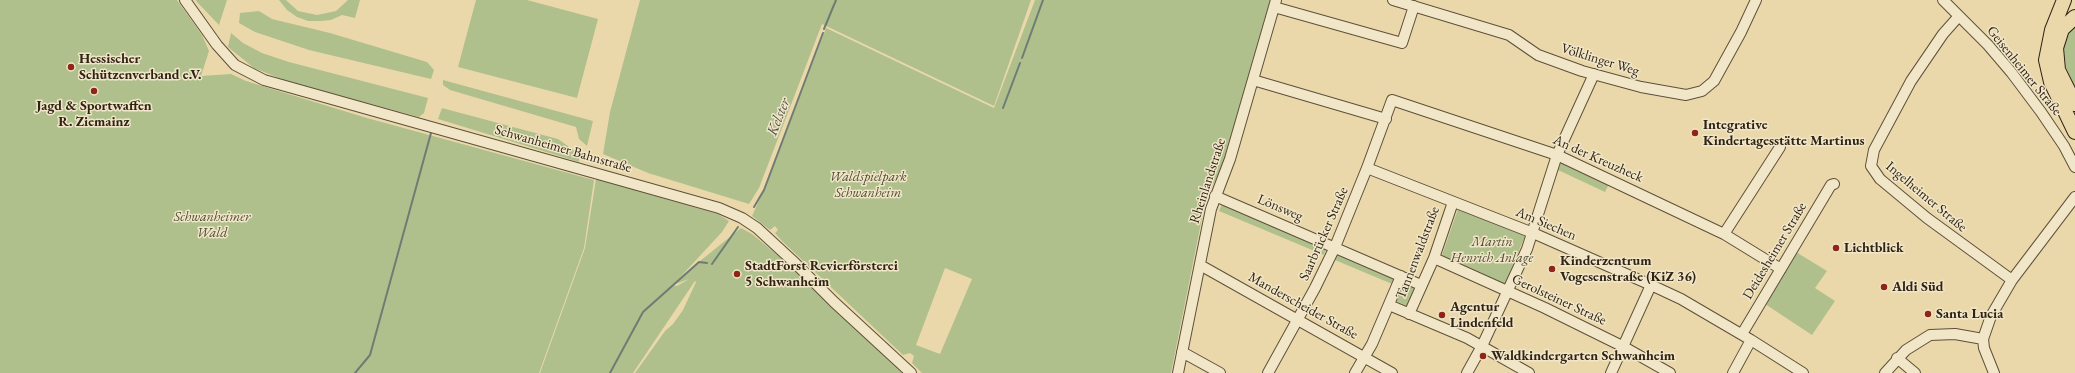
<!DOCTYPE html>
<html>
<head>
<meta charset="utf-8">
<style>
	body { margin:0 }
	canvas { display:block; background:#ead8aa }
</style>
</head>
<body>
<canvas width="2075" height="373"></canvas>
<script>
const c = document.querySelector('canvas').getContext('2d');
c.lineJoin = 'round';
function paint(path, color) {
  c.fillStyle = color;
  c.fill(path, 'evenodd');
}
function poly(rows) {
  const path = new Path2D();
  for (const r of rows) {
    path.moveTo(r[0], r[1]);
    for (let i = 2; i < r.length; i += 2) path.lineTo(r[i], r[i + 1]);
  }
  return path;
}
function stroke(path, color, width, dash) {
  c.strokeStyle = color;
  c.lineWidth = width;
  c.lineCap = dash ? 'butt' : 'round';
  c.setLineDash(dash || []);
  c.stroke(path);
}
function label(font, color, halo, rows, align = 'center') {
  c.font = font + ' "EB Garamond",serif';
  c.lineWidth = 3;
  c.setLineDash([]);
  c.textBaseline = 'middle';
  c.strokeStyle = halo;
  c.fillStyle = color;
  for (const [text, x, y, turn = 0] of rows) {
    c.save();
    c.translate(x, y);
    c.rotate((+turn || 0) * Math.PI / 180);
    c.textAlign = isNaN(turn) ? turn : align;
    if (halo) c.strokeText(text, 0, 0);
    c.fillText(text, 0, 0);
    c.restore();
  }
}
paint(poly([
	[0,0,177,0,202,35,209,51,201,76,231,74,246,81,367,118,594,180,584,248,539,373,0,373],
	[196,0,227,0,219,25,197,2],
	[279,0,286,0,298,11,317,15,336,11,348,0,360,0,355,18,342,15,331,20,320,21,308,21,297,17,287,10],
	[476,0,527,0,598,19,577,98,458,67],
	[640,0,1031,0,994,106,822,24,759,188,749,204,648,173,603,154,610,112],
	[1035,0,1270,0,1222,168,1209,192,1204,208,1171,373,922,373,912,363,914,356,910,353,903,355,782,241,775,233,778,230,775,226,770,230,752,216,767,183,826,28,994,108],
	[945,268,972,279,940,354,916,345],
	[259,11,272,19,330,33,427,62,434,70,431,79,309,50,255,32,239,23,240,13],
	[2075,25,2075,92,2064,71,2063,49,2070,29],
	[231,33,243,43,262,53,289,62,428,98,424,113,419,117,289,82,254,68,228,47],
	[443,80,593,121,587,146,579,139,576,127,450,90,443,85],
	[442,108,558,139,579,154,579,162,438,119],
	[1562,159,1611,180,1605,192,1558,170],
	[596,179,718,214,729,221,722,232,673,285,677,286,689,279,676,284,684,274,741,228,752,234,781,258,903,373,635,373,665,331,673,324,683,310,696,282,691,277,695,281,633,373,540,373,585,248],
	[1222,204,1326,249,1324,255,1219,211],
	[1458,209,1525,236,1505,284,1442,255],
	[1796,252,1827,271,1815,288,1835,301,1812,335,1765,304],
	[1338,254,1394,278,1392,284,1335,260],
	[1403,283,1415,288,1407,306,1396,301]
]), '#b0c08d');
stroke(poly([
	[824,29,836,0],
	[1022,58,1043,0],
	[1003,108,1020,63],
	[754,207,764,190,823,33],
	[712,264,738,227],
	[355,373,370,355,431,133],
	[610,373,643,312,699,262,707,263]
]), '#6f7c73', 2);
const minor = poly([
	[185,0,217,45,235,65,264,80,719,208,742,218,757,228,795,263,834,302,911,373],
	[1393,0,1509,35,1538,55,1582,71,1641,87,1686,95,1702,91,1714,81,1741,32,1756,0],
	[1943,0,1988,45,2011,72,2041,112,2064,146,2075,167],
	[1274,7,1402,43,1414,6],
	[1959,16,1943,34,1911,81,1874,150,1871,166,1880,179,1927,218,2012,280],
	[1253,80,1386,119],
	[1367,168,1533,233,1651,285,1681,299,1751,340,1803,373],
	[1215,196,1421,285],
	[1724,234,1780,147],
	[1434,258,1545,308,1624,347,1670,373],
	[1200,265,1392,373],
	[1389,305,1467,338,1529,373],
	[1409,314,1434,258,1453,202],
	[1742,334,1831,185,1834,184],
	[1182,352,1220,373],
	[1897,358,1915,373],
	[1178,373,1211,209,1230,159,1276,0],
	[1268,373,1315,288,1335,247,1367,168,1392,100,1557,155,1724,234,1781,269],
	[1355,373,1372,344,1401,276],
	[1467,373,1482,346,1527,249,1557,155,1594,74],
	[1611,373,1651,285],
	[1733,373,1751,340],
	[1885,373,1906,350,1930,335,1955,334,1983,339],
	[1994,373,1984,348,1983,339,1991,316,2012,280,2075,197]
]);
const highway = poly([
	[2064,0,2052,30,2046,60,2051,82,2075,132],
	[2075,17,2062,29,2056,48,2058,70,2075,104]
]);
stroke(minor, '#5e503a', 12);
stroke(highway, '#2f2315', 16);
stroke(minor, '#f1e6c8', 10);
stroke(highway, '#ead8aa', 14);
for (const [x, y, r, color] of [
	[71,67,4,"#8f2418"],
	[94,91,4,"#8f2418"],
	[1695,133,4,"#8f2418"],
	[1836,248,4,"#8f2418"],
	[1552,269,4,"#8f2418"],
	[737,274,4,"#8f2418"],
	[1884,287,4,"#8f2418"],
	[1928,314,4,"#8f2418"],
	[1442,315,4,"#8f2418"],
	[1483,356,4,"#8f2418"]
]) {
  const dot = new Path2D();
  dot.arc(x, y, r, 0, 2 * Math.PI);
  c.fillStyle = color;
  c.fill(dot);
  stroke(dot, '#f1e6c8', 1.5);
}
label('bold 14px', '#2f2315', '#f1e6c8', [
	["Hessischer",79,59],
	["Schützenverband e.V.",79,75],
	["Jagd & Sportwaffen",94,106,"center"],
	["R. Ziemainz",94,122,"center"],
	["Integrative",1703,125],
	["Kindertagesstätte Martinus",1703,141],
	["Lichtblick",1844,248],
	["Kinderzentrum",1560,261],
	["Vogesenstraße (KiZ 36)",1560,277],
	["StadtForst Revierförsterei",745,266],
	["5 Schwanheim",745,282],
	["Aldi Süd",1892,287],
	["Agentur",1450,307],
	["Lindenfeld",1450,323],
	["Santa Lucia",1936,314],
	["Waldkindergarten Schwanheim",1491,356]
], 'left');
label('14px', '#2f2315', '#f1e6c8', [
	["Völklinger Weg",1600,60,17],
	["Geisenheimer Straße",2024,71,51],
	["Schwanheimer Bahnstraße",563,149,16],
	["An der Kreuzheck",1598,159,24],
	["Rheinlandstraße",1208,181,-72],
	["Ingelheimer Straße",1926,197,40],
	["Lönsweg",1280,208,23],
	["Am Siechen",1546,224,23],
	["Saarbrücker Straße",1324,234,-66],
	["Deidesheimer Straße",1775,251,-59],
	["Tannenwaldstraße",1418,253,-69],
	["Gerolsteiner Straße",1559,300,25],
	["Manderscheider Straße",1303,306,29]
]);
label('italic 14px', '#4f4a33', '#f1e6c8', [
	["Waldspielpark",868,177],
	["Schwanheim",868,193],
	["Schwanheimer",212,217],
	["Wald",212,233],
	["Martin",1492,242],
	["Henrich Anlage",1492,258]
]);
label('italic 15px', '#4f5044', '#f1e6c8', [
	["Kelster",779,117,-69]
]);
</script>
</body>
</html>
